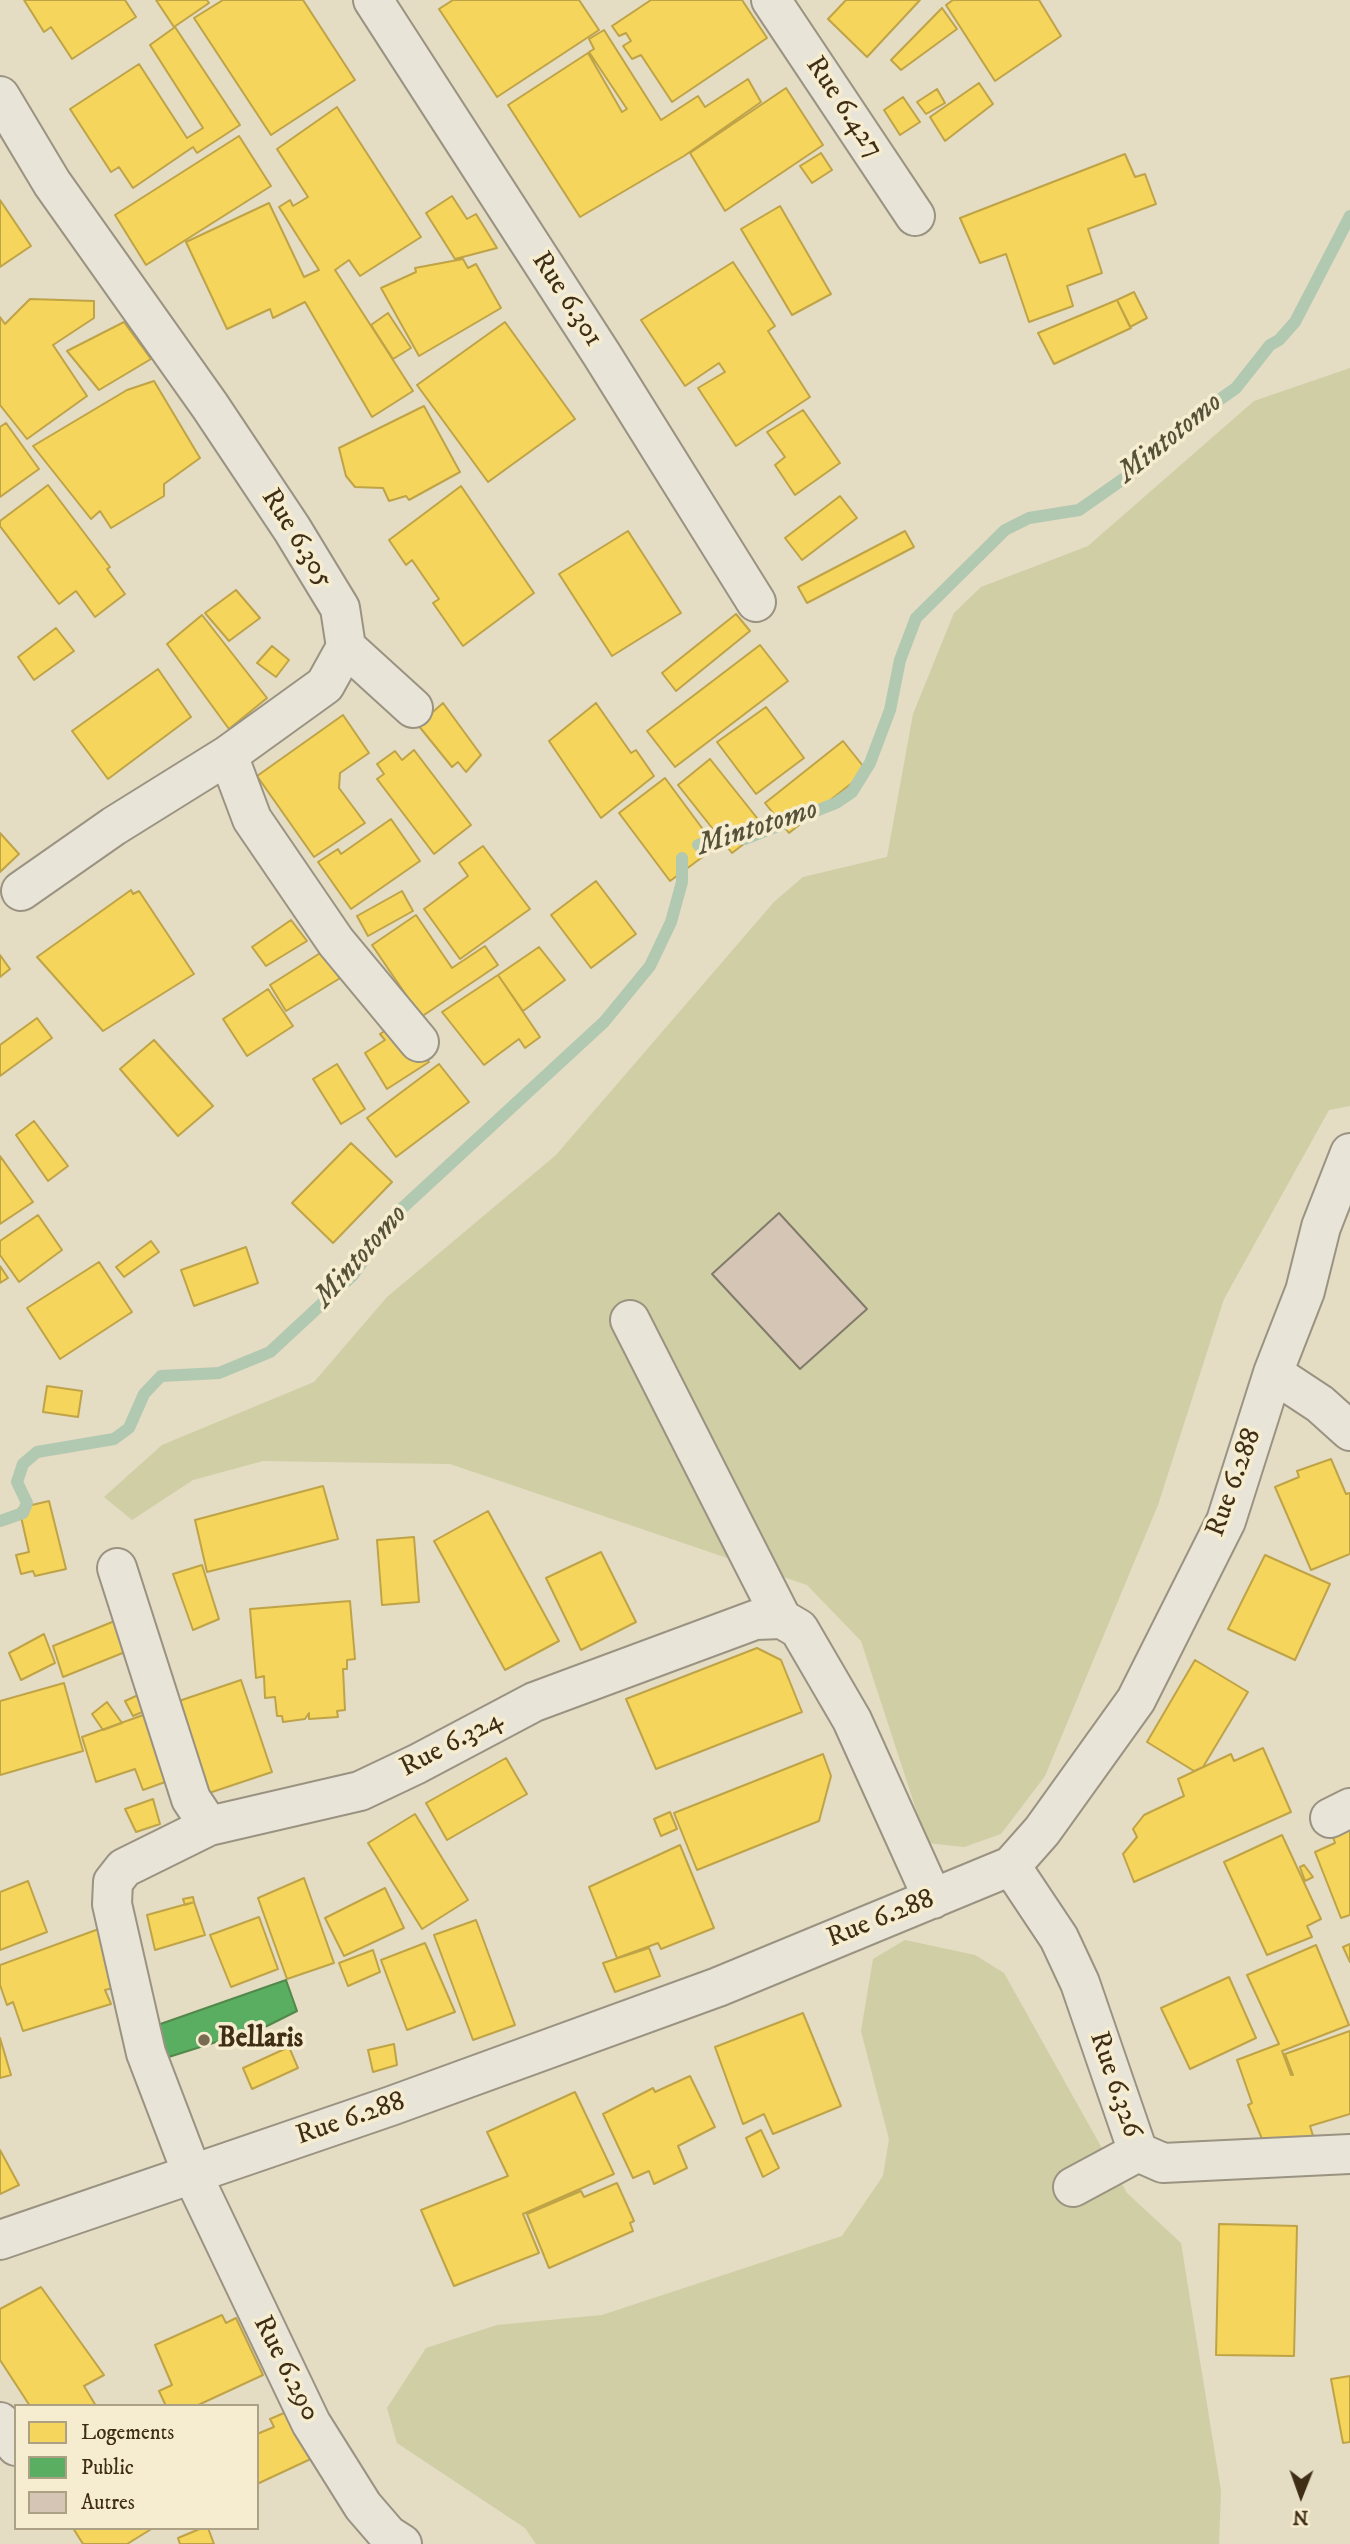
<!DOCTYPE html>
<html>
<head>
<meta charset="utf-8">
<style>
	body { margin:0 }
	#map { position:relative; width:1350px; height:2544px; overflow:hidden; background:#e4dcc3; font-family:"IM FELL DW Pica",serif }
	canvas { display:block }
	.legend { position:absolute; left:14px; top:2404px; width:245px; height:126px; box-sizing:border-box; background:#f6edd0; border:2px solid #ada185; margin:0; padding:9px 12px; list-style:none; font-size:21px; color:#3f2e15 }
	.legend li { display:flex; align-items:center; gap:14px; height:35px }
	.legend b { width:35px; border:2px solid #ada185 }
	.north { position:absolute; left:1266px; top:2460px; width:70px; height:70px; -webkit-text-stroke:5px #f6edd0; paint-order:stroke; rotate:181deg; font-size:19px; font-weight:700; line-height:28px; text-align:center; color:#3f2e15 }
	.north::after { content:''; display:block; margin:auto; width:24px; height:32px; background:#3f2e15; clip-path:polygon(50% 0,100% 100%,50% 72%,0 100%) }
</style>
</head>
<body>
<div id="map">
<canvas width="1350" height="2544"></canvas>
<ul class="legend">
<li><b style="height:19px;background:#f6d55c"></b>Logements</li>
<li><b style="height:19px;background:#5aae61"></b>Public</li>
<li><b style="height:19px;background:#d4c5b4"></b>Autres</li>
</ul>
<div class="north">N</div>
</div>
<script>
const c = document.querySelector('canvas').getContext('2d');
c.lineJoin = 'round';
function paint(path, color) {
  c.fillStyle = color;
  c.fill(path, 'evenodd');
}
function poly(rows) {
  const path = new Path2D();
  for (const r of rows) {
    path.moveTo(r[0], r[1]);
    for (let i = 2; i < r.length; i += 2) path.lineTo(r[i], r[i + 1]);
  }
  return path;
}
function stroke(path, color, width, dash) {
  c.strokeStyle = color;
  c.lineWidth = width;
  c.lineCap = dash ? 'butt' : 'round';
  c.setLineDash(dash || []);
  c.stroke(path);
}
function label(font, color, halo, rows, align = 'center') {
  c.font = font + ' "IM FELL DW Pica",serif';
  c.lineWidth = 7;
  c.setLineDash([]);
  c.textBaseline = 'middle';
  c.strokeStyle = halo;
  c.fillStyle = color;
  for (const [text, x, y, turn = 0] of rows) {
    c.save();
    c.translate(x, y);
    c.rotate((+turn || 0) * Math.PI / 180);
    c.textAlign = isNaN(turn) ? turn : align;
    if (halo) c.strokeText(text, 0, 0);
    c.fillText(text, 0, 0);
    c.restore();
  }
}
paint(poly([
	[1350,368,1350,1106,1329,1110,1224,1299,1158,1505,1045,1776,1001,1834,964,1847,927,1843,861,1641,807,1585,450,1464,263,1461,193,1480,132,1520,104,1497,162,1445,314,1382,387,1297,556,1155,774,902,803,877,887,857,913,714,954,613,981,587,1088,546,1254,401],
	[905,1940,975,1955,1004,1973,1127,2193,1181,2243,1221,2491,1219,2544,536,2544,525,2528,397,2443,387,2408,426,2348,497,2325,602,2315,842,2236,883,2176,889,2139,861,2031,873,1959]
]), '#cfcea4');
const homes = poly([
	[24,0,125,0,136,17,72,59,51,27,44,32,24,0],
	[156,0,207,0,209,3,174,27,156,0],
	[223,0,303,0,355,80,271,135,194,18,223,0],
	[453,0,579,0,599,30,497,97,439,9,453,0],
	[651,0,742,0,767,38,672,102,641,55,632,59,623,46,631,41,626,33,619,36,612,26,651,0],
	[846,0,920,0,867,57,828,19,846,0],
	[953,0,1039,0,1061,36,995,81,946,5,953,0],
	[942,8,957,29,901,70,891,60,942,8],
	[175,27,240,125,197,153,193,147,133,188,119,167,111,172,70,109,139,64,187,138,203,128,150,45,175,27],
	[604,30,661,120,698,96,705,107,748,79,761,102,684,156,580,217,508,105,588,53,622,112,627,109,589,52,594,49,589,39,604,30],
	[979,83,993,104,945,141,930,117,979,83],
	[786,88,823,145,725,211,690,153,786,88],
	[937,89,945,103,926,114,917,102,937,89],
	[903,97,920,122,900,135,884,110,903,97],
	[337,107,421,237,360,276,349,260,335,270,413,391,372,417,305,302,273,318,270,309,227,329,186,242,269,203,304,277,319,270,279,207,290,200,293,206,308,197,277,149,337,107],
	[239,136,271,186,146,265,115,215,239,136],
	[821,153,832,170,812,183,800,166,821,153],
	[1125,154,1135,177,1145,174,1156,204,1088,229,1102,273,1067,286,1073,306,1029,322,1006,254,980,263,960,218,1125,154],
	[452,196,467,219,476,214,497,248,455,259,426,213,452,196],
	[0,200,31,246,0,267,0,200],
	[780,206,831,294,792,315,741,229,780,206],
	[463,259,468,268,476,264,501,308,419,356,381,288,416,272,415,268,463,259],
	[733,262,775,326,768,331,810,397,736,446,698,388,725,372,719,363,685,386,641,320,733,262],
	[1134,292,1147,318,1130,327,1117,300,1134,292],
	[30,299,94,301,94,318,53,345,87,396,27,439,0,405,0,317,5,324,30,299],
	[1117,300,1131,328,1054,364,1038,333,1117,300],
	[388,313,411,348,393,359,371,325,388,313],
	[124,322,151,359,99,390,67,351,124,322],
	[505,322,575,419,488,482,417,385,505,322],
	[154,381,200,458,164,484,164,496,111,528,100,511,91,519,33,446,127,390,154,381],
	[424,406,460,472,409,500,406,496,389,501,383,488,355,487,346,476,339,448,424,406],
	[803,410,840,463,795,495,775,465,785,457,767,432,803,410],
	[6,423,39,469,0,497,0,427,6,423],
	[48,485,110,567,107,569,125,594,95,617,76,591,59,604,0,526,0,521,48,485],
	[461,486,534,593,463,646,433,603,439,599,412,560,406,565,389,540,461,486],
	[840,496,857,518,802,560,785,538,840,496],
	[628,531,681,613,612,656,559,574,628,531],
	[905,531,914,547,807,603,798,587,905,531],
	[236,590,260,618,229,641,205,613,236,590],
	[736,614,750,631,676,691,662,673,736,614],
	[202,615,267,698,229,729,167,644,202,615],
	[56,628,74,651,34,680,18,657,56,628],
	[760,645,788,681,675,767,647,731,760,645],
	[272,646,289,660,276,677,257,663,272,646],
	[158,669,191,717,108,779,72,731,158,669],
	[443,703,481,755,466,772,458,762,452,767,418,725,443,703],
	[596,703,631,753,636,750,654,776,601,818,549,741,596,703],
	[766,707,804,758,756,794,717,742,766,707],
	[343,715,369,753,340,773,339,788,365,823,314,857,257,776,343,715],
	[843,741,867,771,789,833,765,803,843,741],
	[414,750,471,825,434,854,377,779,384,774,377,764,395,751,402,760,414,750],
	[710,759,765,828,732,853,678,785,710,759],
	[665,778,716,847,670,881,619,813,665,778],
	[391,819,420,861,351,909,318,862,338,849,341,854,391,819],
	[0,833,19,854,0,872,0,833],
	[483,846,530,909,460,959,424,909,468,876,459,863,483,846],
	[596,881,636,934,591,968,551,915,596,881],
	[131,890,133,894,139,891,194,974,103,1031,37,957,131,890],
	[402,891,413,911,368,936,357,916,402,891],
	[416,915,452,968,485,946,498,965,421,1017,372,945,416,915],
	[291,920,307,941,266,966,252,947,291,920],
	[539,947,565,980,523,1011,498,975,539,947],
	[325,950,342,977,286,1011,270,985,325,950],
	[0,955,10,969,0,977,0,955],
	[498,975,540,1037,525,1048,519,1039,484,1065,442,1012,498,975],
	[268,989,293,1026,247,1056,223,1019,268,989],
	[37,1018,52,1038,0,1076,0,1045,37,1018],
	[400,1021,429,1062,387,1089,365,1053,385,1040,380,1034,400,1021],
	[154,1040,213,1106,178,1136,120,1069,154,1040],
	[337,1064,365,1109,341,1124,313,1079,337,1064],
	[439,1064,469,1102,396,1157,367,1118,439,1064],
	[34,1121,68,1166,48,1181,16,1135,34,1121],
	[351,1143,392,1182,333,1243,292,1203,351,1143],
	[0,1156,33,1202,0,1224,0,1156],
	[38,1215,62,1250,19,1282,0,1255,0,1241,38,1215],
	[151,1241,159,1252,124,1277,116,1267,151,1241],
	[246,1247,258,1283,194,1306,181,1270,246,1247],
	[99,1262,132,1312,60,1359,27,1308,99,1262],
	[0,1266,8,1278,0,1283,0,1266],
	[47,1386,82,1391,78,1417,43,1412,47,1386],
	[1331,1459,1346,1494,1350,1493,1350,1554,1311,1570,1275,1487,1299,1477,1297,1471,1331,1459],
	[323,1486,338,1539,207,1572,195,1520,323,1486],
	[49,1501,66,1569,35,1576,33,1571,21,1574,16,1555,29,1552,19,1508,49,1501],
	[488,1511,559,1641,505,1670,434,1541,488,1511],
	[414,1537,419,1602,382,1605,377,1540,414,1537],
	[601,1552,636,1622,581,1650,546,1578,601,1552],
	[1265,1555,1330,1584,1295,1660,1228,1629,1265,1555],
	[202,1565,219,1619,193,1630,173,1574,202,1565],
	[350,1601,355,1659,347,1660,347,1669,343,1669,345,1710,337,1711,338,1717,309,1719,309,1713,305,1719,283,1722,282,1716,277,1716,275,1697,265,1698,264,1676,256,1678,250,1609,350,1601],
	[122,1618,135,1648,63,1677,53,1646,122,1618],
	[44,1634,55,1663,21,1680,9,1653,44,1634],
	[757,1648,781,1660,802,1712,656,1769,626,1699,757,1648],
	[1195,1660,1248,1692,1203,1767,1194,1771,1147,1742,1195,1660],
	[241,1680,272,1772,203,1795,173,1703,241,1680],
	[64,1683,83,1751,0,1775,0,1701,64,1683],
	[147,1691,154,1707,133,1716,125,1701,147,1691],
	[107,1702,122,1723,103,1730,92,1714,107,1702],
	[146,1714,179,1777,143,1790,135,1769,96,1782,82,1737,146,1714],
	[1263,1748,1291,1812,1134,1882,1123,1854,1137,1837,1133,1829,1144,1815,1184,1796,1178,1779,1231,1754,1234,1761,1263,1748],
	[823,1754,831,1776,819,1821,697,1870,674,1813,823,1754],
	[506,1758,527,1794,447,1840,426,1803,506,1758],
	[153,1799,160,1824,136,1832,125,1809,153,1799],
	[670,1812,677,1829,661,1836,654,1819,670,1812],
	[415,1814,468,1900,422,1929,368,1843,415,1814],
	[1350,1830,1350,1915,1341,1918,1315,1852,1335,1843,1333,1837,1350,1830],
	[1282,1835,1321,1919,1307,1926,1312,1937,1267,1955,1224,1862,1282,1835],
	[680,1845,714,1928,661,1949,658,1943,617,1958,589,1887,680,1845],
	[1304,1865,1313,1877,1305,1881,1300,1867,1304,1865],
	[304,1878,334,1963,287,1979,258,1898,304,1878],
	[28,1881,47,1932,0,1950,0,1892,28,1881],
	[385,1888,404,1928,344,1956,325,1918,385,1888],
	[193,1897,194,1902,185,1905,183,1899,193,1897],
	[194,1902,205,1935,155,1950,147,1915,194,1902],
	[259,1917,278,1969,231,1987,210,1935,259,1917],
	[476,1920,515,2025,473,2040,434,1935,476,1920],
	[107,1926,128,1984,105,1990,111,2004,23,2031,13,2002,7,2005,0,1985,0,1965,107,1926],
	[425,1943,455,2012,407,2030,381,1960,425,1943],
	[1350,1944,1350,1962,1343,1947,1350,1944],
	[1316,1945,1349,2025,1282,2051,1291,2075,1293,2075,1285,2054,1350,2031,1350,2114,1310,2126,1314,2139,1267,2151,1248,2105,1252,2103,1237,2060,1279,2044,1247,1975,1316,1945],
	[649,1948,660,1976,615,1992,603,1963,649,1948],
	[373,1950,380,1972,348,1986,339,1963,373,1950],
	[1229,1977,1256,2038,1190,2069,1161,2008,1229,1977],
	[803,2013,841,2106,773,2134,764,2114,743,2124,715,2047,803,2013],
	[0,2038,11,2075,0,2078,0,2038],
	[394,2044,397,2065,373,2072,368,2050,394,2044],
	[289,2047,298,2068,252,2089,243,2068,289,2047],
	[690,2076,715,2127,678,2146,687,2168,654,2184,649,2171,633,2178,603,2114,653,2088,655,2092,690,2076],
	[575,2092,614,2174,523,2214,539,2253,454,2286,421,2210,508,2176,487,2132,575,2092],
	[761,2130,779,2168,763,2177,746,2138,761,2130],
	[0,2150,19,2185,0,2194,0,2150],
	[617,2183,634,2221,630,2223,633,2231,549,2268,527,2214,581,2191,584,2197,617,2183],
	[1219,2224,1297,2226,1294,2356,1216,2355,1219,2224],
	[41,2287,104,2375,84,2386,96,2406,30,2406,0,2360,0,2309,41,2287],
	[222,2315,226,2323,236,2318,263,2375,196,2406,166,2406,159,2391,172,2385,155,2345,222,2315],
	[1350,2376,1350,2442,1343,2443,1331,2379,1350,2376],
	[291,2410,315,2457,257,2484,257,2434,274,2427,270,2419,291,2410],
	[73,2528,153,2528,127,2544,83,2544,73,2528],
	[202,2528,208,2528,214,2544,180,2544,178,2538,202,2528]
]);
paint(homes, '#f6d55c');
stroke(homes, '#bfa347', 2);
const public = poly([
	[286,1980,297,2011,267,2026,156,2061,149,2028,286,1980]
]);
paint(public, '#5aae61');
stroke(public, '#52884a', 2);
stroke(poly([
	[698,845,720,838,745,839,836,803,852,792,870,763,890,710,900,660,916,618,1005,530,1029,518,1079,510,1146,463,1195,417,1236,388,1270,345,1279,340,1295,322,1350,216],
	[0,1521,23,1513,27,1503,17,1482,23,1464,37,1452,114,1439,129,1428,144,1394,161,1376,219,1373,270,1352,353,1275,398,1212,604,1022,650,966,671,922,682,882,682,858]
]), '#b1c8b1', 12);
const building = poly([
	[779,1213,867,1309,800,1369,712,1274,779,1213]
]);
paint(building, '#d4c5b4');
stroke(building, '#827b6b', 2);
const minor = poly([
	[373,0,602,355,756,602],
	[771,0,915,216],
	[0,96,52,183,210,406,292,529,340,608,346,647,325,685,228,755,114,826,21,891],
	[346,647,413,708],
	[228,755,252,819,336,942,419,1042],
	[630,1320,782,1619],
	[1273,1373,1320,1404,1350,1431],
	[117,1568,191,1799,209,1826],
	[1330,1818,1350,1808],
	[1011,1866,1059,1938,1080,1983,1138,2152,1163,2163,1350,2154],
	[1073,2187,1138,2152],
	[0,2240,391,2106,718,1987,1011,1866,1042,1831,1136,1700,1226,1521,1273,1373,1305,1291,1321,1227,1350,1153],
	[0,2422,16,2446],
	[402,2544,388,2535,363,2506,311,2423,193,2176,146,2053,112,1904,113,1882,124,1868,209,1826,360,1791,417,1764,534,1702,755,1620,782,1619,799,1629,852,1720,933,1899]
]);
stroke(minor, '#9a9382', 42);
stroke(minor, '#e9e4d8', 38);
for (const [x, y, r, color] of [
	[204,2040,7,"#796b52"]
]) {
  const dot = new Path2D();
  dot.arc(x, y, r, 0, 2 * Math.PI);
  c.fillStyle = color;
  c.fill(dot);
  stroke(dot, '#f6edd0', 2.5);
}
label('28px', '#3f2e15', '#f6edd0', [
	["Rue 6.427",843,108,56],
	["Rue 6.301",566,300,57],
	["Rue 6.305",296,539,58],
	["Rue 6.288",1235,1483,-70],
	["Rue 6.324",452,1745,-28],
	["Rue 6.288",881,1920,-22],
	["Rue 6.326",1114,2085,71],
	["Rue 6.288",351,2120,-19],
	["Rue 6.290",285,2369,63]
]);
label('bold 28px', '#3f2e15', '#f6edd0', [
	["Bellaris",218,2040]
], 'left');
label('italic 30px', '#56523a', '#f6edd0', [
	["Mintotomo",1171,439,-39],
	["Mintotomo",758,829,-18],
	["Mintotomo",362,1257,-49]
]);
</script>
</body>
</html>
